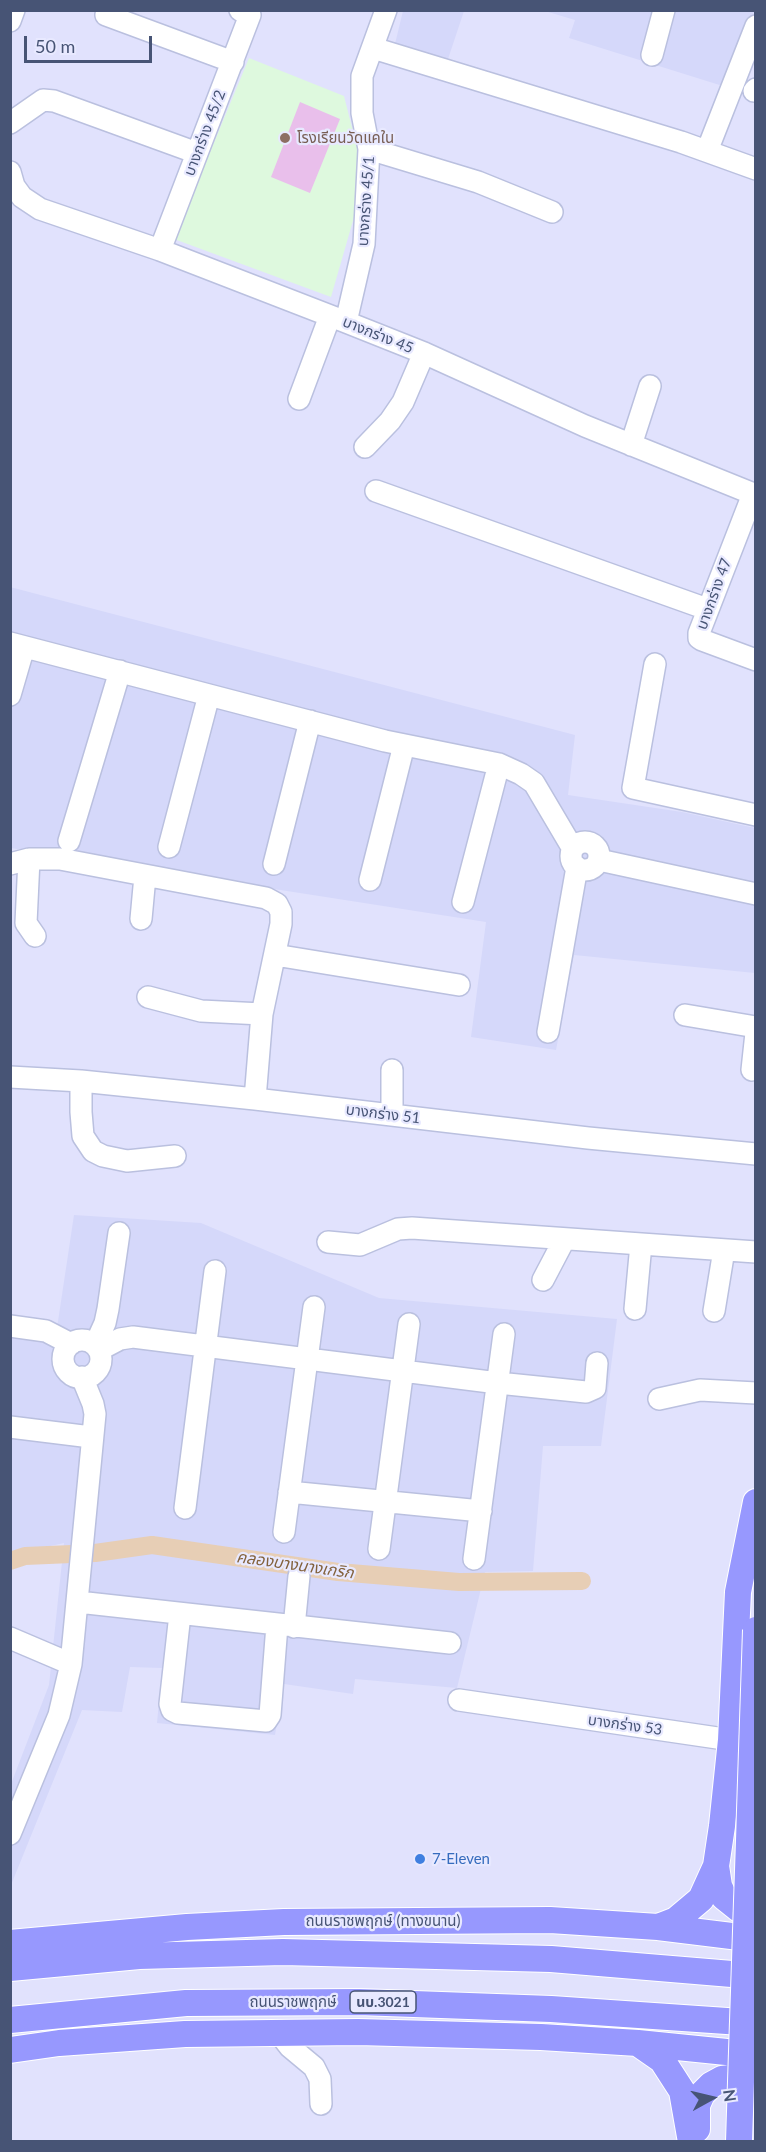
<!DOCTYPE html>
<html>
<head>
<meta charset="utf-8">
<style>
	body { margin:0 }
	#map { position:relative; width:766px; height:2152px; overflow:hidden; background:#e1e2fd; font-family:Lato,sans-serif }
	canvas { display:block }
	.frame { position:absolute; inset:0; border:12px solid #475475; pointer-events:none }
	.north { position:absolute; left:682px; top:2068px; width:60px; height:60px; -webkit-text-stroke:4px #e8e9ff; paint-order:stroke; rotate:82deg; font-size:16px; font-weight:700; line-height:24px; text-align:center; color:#475475 }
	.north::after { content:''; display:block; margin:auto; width:21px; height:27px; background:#475475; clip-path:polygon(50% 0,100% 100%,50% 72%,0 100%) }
	.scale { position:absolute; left:24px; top:36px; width:128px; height:27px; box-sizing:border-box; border:3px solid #475475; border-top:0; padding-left:8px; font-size:18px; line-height:21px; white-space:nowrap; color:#475475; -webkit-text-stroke:4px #e8e9ff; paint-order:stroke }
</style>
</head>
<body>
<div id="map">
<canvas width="766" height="2152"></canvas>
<div class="frame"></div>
<div class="north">N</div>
<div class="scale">50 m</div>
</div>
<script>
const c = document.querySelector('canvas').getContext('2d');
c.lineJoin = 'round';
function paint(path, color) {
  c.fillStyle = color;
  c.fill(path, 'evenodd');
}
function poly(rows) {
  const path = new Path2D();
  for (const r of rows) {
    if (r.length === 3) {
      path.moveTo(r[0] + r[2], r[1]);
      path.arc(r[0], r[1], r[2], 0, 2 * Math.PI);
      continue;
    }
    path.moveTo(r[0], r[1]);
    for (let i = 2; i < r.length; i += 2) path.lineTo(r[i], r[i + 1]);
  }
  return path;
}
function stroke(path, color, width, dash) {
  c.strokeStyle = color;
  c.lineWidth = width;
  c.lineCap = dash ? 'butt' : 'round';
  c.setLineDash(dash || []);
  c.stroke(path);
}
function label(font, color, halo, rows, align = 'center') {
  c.font = font + ' Lato,"Noto Sans Thai",sans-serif';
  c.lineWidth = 4.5;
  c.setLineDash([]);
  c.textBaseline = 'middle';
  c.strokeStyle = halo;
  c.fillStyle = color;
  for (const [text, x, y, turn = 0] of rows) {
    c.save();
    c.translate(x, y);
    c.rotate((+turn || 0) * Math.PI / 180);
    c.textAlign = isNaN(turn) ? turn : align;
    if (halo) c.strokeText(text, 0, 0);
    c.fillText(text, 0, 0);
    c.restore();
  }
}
paint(poly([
	[755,10,726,87,569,38,575,20,545,11],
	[403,11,464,11,447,62,394,48],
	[10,587,575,735,568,795,682,812,755,828,755,973,574,955,556,1050,471,1037,486,922,11,848],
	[74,1215,201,1223,379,1298,617,1319,601,1446,543,1446,533,1571,485,1572,457,1688,355,1679,353,1694,284,1684,275,1735,157,1723,162,1668,130,1667,122,1712,82,1710,11,1885,11,1784,49,1685,64,1543,11,1555,11,1323,57,1328]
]), '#d5d8fa');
paint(poly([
	[249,58,344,96,365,179,331,297,174,239]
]), '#def9de');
paint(poly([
	[300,102,340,119,310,193,271,177]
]), '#e9bfeb');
stroke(poly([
	[10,1561,25,1556,95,1553,152,1545,338,1572,459,1582,582,1581]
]), '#e7ceb5', 18);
const minor = poly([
	[106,15,233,62],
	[10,21,14,10],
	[373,48,681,142,756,169],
	[652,55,664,10],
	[754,91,756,89],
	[10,123,43,100,54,101,197,153],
	[369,149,478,182,552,212],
	[707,151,756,26],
	[10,172,14,186,22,197,40,209,160,250,346,322,424,353,585,426,756,495],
	[160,250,250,15,240,10],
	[346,322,364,244,369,149,362,113,362,76,386,10],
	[299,399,330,316],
	[631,445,650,386],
	[365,447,390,421,403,402,424,353],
	[376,491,707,609],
	[753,494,699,633,699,638,702,640,756,660],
	[10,643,385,741,499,764,521,774,534,783,573,849],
	[655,664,633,788,756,815],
	[10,695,24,647],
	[69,841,120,671],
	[585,856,14],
	[169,847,209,695],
	[29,859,26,923,35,936],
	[599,860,756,894],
	[10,864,29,859,60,859,266,898,277,904,281,912,281,924,262,1014,255,1099],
	[274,864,310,721],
	[370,880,404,745],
	[463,902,499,764],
	[141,919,145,876],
	[275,955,459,985],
	[148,997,201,1011,262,1014],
	[685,1015,756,1027],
	[548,1032,577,867],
	[752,1070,756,1033],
	[10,1077,81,1081,255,1099,588,1138,756,1154],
	[81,1081,81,1112,83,1136,93,1151,103,1156,127,1161,175,1156],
	[392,1115,392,1070],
	[328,1242,360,1245,398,1229,412,1228,756,1252],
	[543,1280,564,1240],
	[635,1309,641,1244],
	[714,1311,724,1250],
	[10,1326,46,1331,71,1344],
	[82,1359,19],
	[95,1345,105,1323,108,1309,119,1233],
	[99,1350,120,1339,133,1337,498,1383,586,1392,595,1388,597,1363],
	[659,1399,700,1390,756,1393],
	[10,1427,91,1437],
	[289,1492,481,1511],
	[185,1508,215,1271],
	[284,1532,314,1307],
	[379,1549,409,1324],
	[474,1559,504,1334],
	[78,1602,450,1643],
	[180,1614,170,1704,172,1710,178,1713,266,1721,270,1715,277,1625],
	[294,1627,299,1576],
	[10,1638,71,1664],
	[459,1700,731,1740],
	[10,1834,59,1715,71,1664,95,1414,93,1404,82,1377],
	[279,2033,290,2047,314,2067,320,2079,321,2104]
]);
const major = poly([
	[716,1866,719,1886,724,1897,739,1909,756,1911],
	[658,1927,676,1920,701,1899,716,1866,722,1826,731,1740,738,1592,756,1502],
	[10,1943,187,1927,284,1922,550,1920,658,1927,756,1939],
	[10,1968,139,1956,283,1952,551,1959,756,1976],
	[10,2020,186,2003,359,2002,551,2009,756,2023],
	[639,2044,662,2060,682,2091,691,2142],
	[10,2050,59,2043,185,2034,358,2032,541,2037,638,2043,756,2055],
	[697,2129,697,2105,702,2094,711,2085,722,2079,731,2078,743,2080,756,2089]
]);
stroke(minor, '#bac0df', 24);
stroke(major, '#fff', 28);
stroke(minor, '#fff', 21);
stroke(major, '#9798fe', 26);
const majorBridge = poly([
	[739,2142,756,1630]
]);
stroke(majorBridge, '#fff', 28, []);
stroke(majorBridge, '#9798fe', 26);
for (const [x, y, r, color] of [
	[285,138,6,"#8d6e63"],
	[420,1859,6,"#3f7fe0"]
]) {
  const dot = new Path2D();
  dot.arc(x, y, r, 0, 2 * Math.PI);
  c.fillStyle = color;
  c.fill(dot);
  stroke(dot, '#e8e9ff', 2);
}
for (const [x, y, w] of [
	[383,2002,66]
]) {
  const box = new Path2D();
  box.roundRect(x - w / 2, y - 11, w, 22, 4.5);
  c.fillStyle = '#e8e9ff';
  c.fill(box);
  stroke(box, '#475475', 1.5);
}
label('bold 14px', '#475475', null, [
	["นบ.3021",383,2002]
]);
label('15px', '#475475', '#e8e9ff', [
	["บางกร่าง 45/2",205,133,-69],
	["บางกร่าง 45/1",366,201,-86],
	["บางกร่าง 45",378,335,22],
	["บางกร่าง 47",714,594,-70],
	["บางกร่าง 51",383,1114,7],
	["บางกร่าง 53",625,1725,8],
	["ถนนราชพฤกษ์ (ทางขนาน)",383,1921],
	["ถนนราชพฤกษ์",293,2002]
]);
label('15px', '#785e54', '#e8e9ff', [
	["โรงเรียนวัดแคใน",297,138]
], 'left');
label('15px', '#366cbe', '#e8e9ff', [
	["7-Eleven",432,1859]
], 'left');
label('italic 16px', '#83623d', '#e8e9ff', [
	["คลองบางนางเกริก",295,1565,8]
]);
</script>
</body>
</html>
